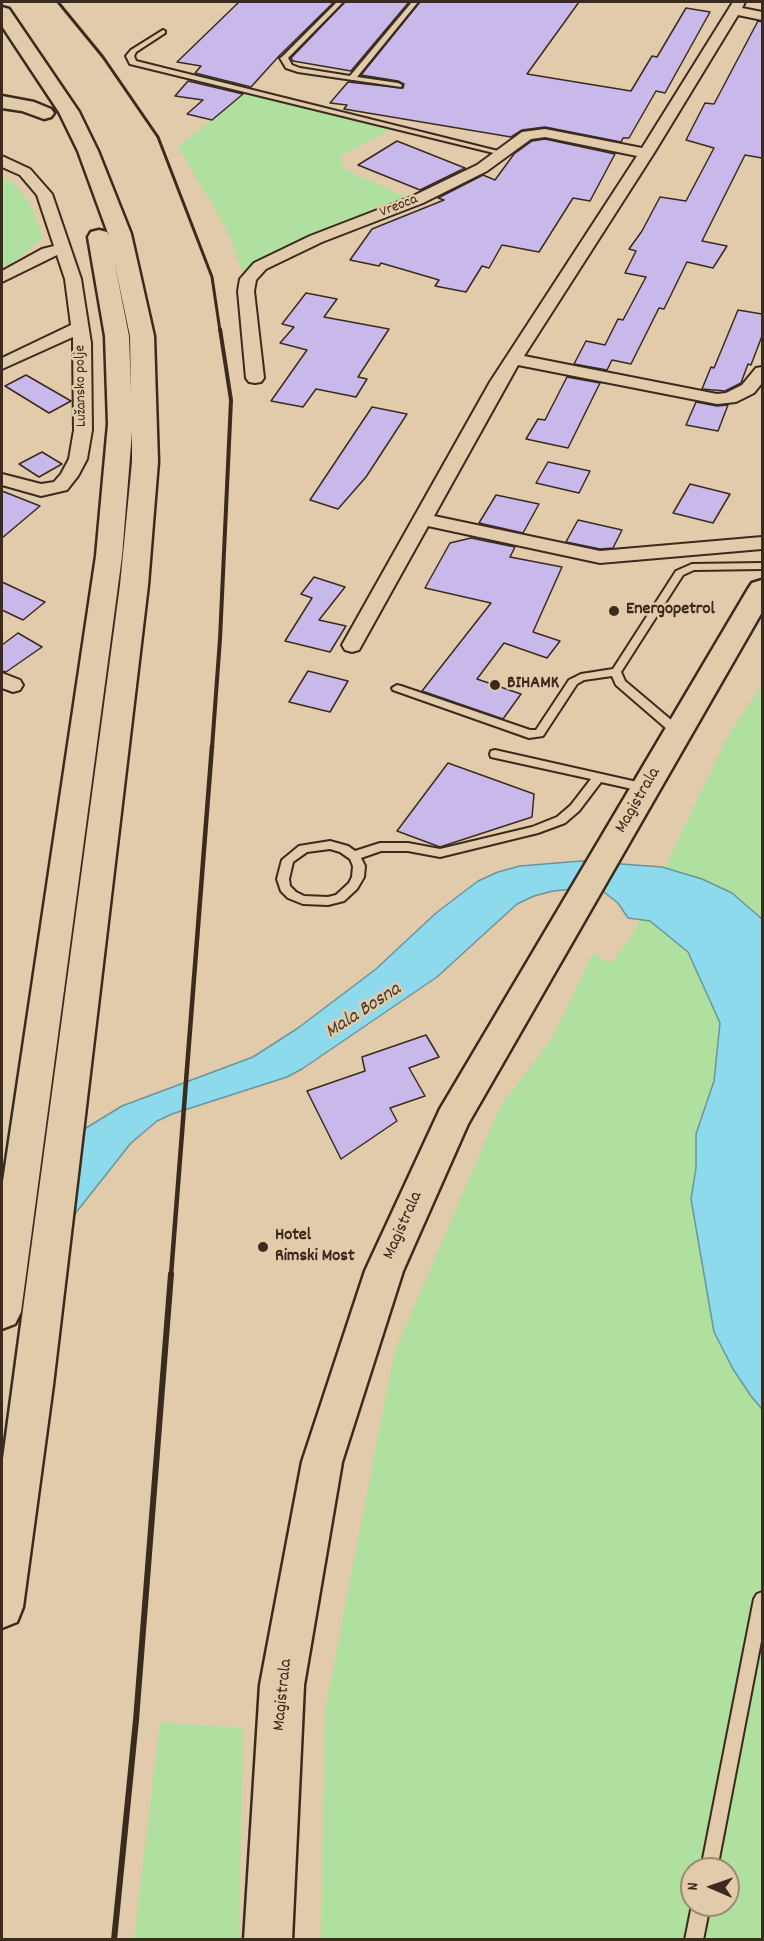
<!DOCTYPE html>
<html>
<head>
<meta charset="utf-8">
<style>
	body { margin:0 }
	#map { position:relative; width:764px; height:1941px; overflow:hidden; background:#e1cbaa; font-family:Dekko,sans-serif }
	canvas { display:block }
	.frame { position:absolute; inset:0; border:3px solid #3b2a1e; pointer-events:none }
	.north { position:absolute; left:680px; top:1857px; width:60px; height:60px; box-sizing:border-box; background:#e1cbaa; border:2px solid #9f8b72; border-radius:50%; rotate:272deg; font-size:16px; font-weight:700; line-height:24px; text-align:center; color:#3b2a1e }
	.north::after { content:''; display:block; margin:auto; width:21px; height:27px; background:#3b2a1e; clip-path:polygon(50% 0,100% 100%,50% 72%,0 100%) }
</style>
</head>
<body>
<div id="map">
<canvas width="764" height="1941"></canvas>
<div class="frame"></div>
<div class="north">N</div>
</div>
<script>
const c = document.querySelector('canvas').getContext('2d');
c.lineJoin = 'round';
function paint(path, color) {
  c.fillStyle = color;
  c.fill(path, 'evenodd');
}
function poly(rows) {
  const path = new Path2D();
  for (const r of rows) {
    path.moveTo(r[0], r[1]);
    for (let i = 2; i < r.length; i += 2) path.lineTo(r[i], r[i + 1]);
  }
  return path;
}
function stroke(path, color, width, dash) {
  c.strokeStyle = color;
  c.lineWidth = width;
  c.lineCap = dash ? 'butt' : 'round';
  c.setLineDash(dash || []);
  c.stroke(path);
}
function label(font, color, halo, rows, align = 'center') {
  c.font = font + ' Dekko,sans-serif';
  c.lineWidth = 5;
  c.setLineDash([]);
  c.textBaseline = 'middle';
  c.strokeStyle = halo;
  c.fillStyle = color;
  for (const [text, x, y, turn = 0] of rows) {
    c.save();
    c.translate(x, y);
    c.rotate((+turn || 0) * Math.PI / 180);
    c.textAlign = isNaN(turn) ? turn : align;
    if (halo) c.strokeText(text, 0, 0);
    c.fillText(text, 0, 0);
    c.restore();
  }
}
paint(poly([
	[248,91,305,108,393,129,339,156,344,169,413,200,245,279,229,233,178,147],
	[2,176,17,187,31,206,43,238,13,263,2,268],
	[762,685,762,1939,321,1940,325,1710,394,1354,500,1107,553,1037,593,953,610,964,632,936,727,738],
	[692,1869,728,1869,728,1905,692,1905],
	[160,1722,243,1728,239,1939,134,1939]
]), '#afe0a0');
const water = poly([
	[581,861,662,867,702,879,732,893,762,919,762,1409,751,1396,733,1369,714,1332,691,1199,696,1168,696,1134,714,1081,720,1023,688,952,650,921,628,918,618,903,604,892,573,889,553,891,534,896,517,904,437,977,302,1069,287,1077,172,1114,157,1121,131,1143,2,1306,2,1215,36,1174,73,1136,122,1106,253,1057,298,1028,376,969,436,913,478,881,498,872,520,866,581,861]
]);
paint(water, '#8ddaec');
stroke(water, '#6c949a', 1.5);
const building = poly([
	[239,2,334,2,279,56,251,87,195,73,201,66,177,62,239,2],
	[345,2,409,2,351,71,293,61,291,58,345,2],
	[420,2,579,2,527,74,631,91,652,56,657,57,686,8,710,12,665,93,656,91,629,138,623,138,621,142,545,127,522,130,511,137,344,109,347,105,330,103,348,82,403,88,404,84,398,81,361,75,420,2],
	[758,21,762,22,762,158,745,155,702,241,727,246,713,268,687,262,664,309,659,308,631,364,612,360,607,370,574,364,586,341,605,345,618,319,623,320,646,277,625,273,636,251,629,249,642,231,660,197,686,201,714,148,686,140,705,103,714,104,758,21],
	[188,81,243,94,212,120,187,114,203,100,175,96,188,81],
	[545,139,615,154,590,201,573,198,539,252,502,245,489,268,482,266,466,292,435,286,439,280,381,263,379,266,350,260,372,229,444,200,438,198,483,175,495,180,514,154,532,141,545,139],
	[397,141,465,168,420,190,358,165,397,141],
	[306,293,337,299,324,317,389,329,358,377,367,379,356,397,316,389,303,407,271,401,307,350,280,343,294,327,282,324,306,293],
	[738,310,762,314,762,336,751,365,748,364,741,383,725,391,702,389,711,367,714,368,738,310],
	[26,375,71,401,49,413,5,386,26,375],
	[567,377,600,383,568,448,526,439,538,419,545,420,567,377],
	[696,402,717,406,728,405,718,431,686,425,696,402],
	[372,407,407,414,366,477,338,509,310,500,372,407],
	[42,452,62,464,39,477,19,464,42,452],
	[548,462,590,471,579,493,536,483,548,462],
	[690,484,730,494,713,523,673,513,690,484],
	[2,491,40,506,2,538,2,491],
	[496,495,539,504,523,533,479,523,496,495],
	[578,520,622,530,613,548,600,549,566,542,578,520],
	[471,538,515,547,510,557,562,567,533,632,560,641,547,658,504,643,477,679,521,694,503,719,422,691,491,603,425,588,450,543,471,538],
	[314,577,345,587,319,620,346,626,330,652,285,641,312,598,301,594,314,577],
	[2,582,45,602,23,620,2,610,2,582],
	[18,633,42,647,6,672,2,671,2,645,18,633],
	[308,671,348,681,330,712,289,702,308,671],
	[448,763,534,794,532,817,440,847,397,831,448,763],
	[426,1035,439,1057,409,1068,425,1096,390,1108,397,1121,341,1159,307,1091,365,1071,362,1057,426,1035]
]);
paint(building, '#c8b9ea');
stroke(building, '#3b2a1e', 1.5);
const service = poly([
	[337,2,343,2,288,58,292,65,300,68,350,76,412,2,418,2,357,77,398,83,402,85,401,87,298,72,286,68,280,58,282,57,337,2],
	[163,30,165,31,165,33,136,52,134,56,136,61,506,153,502,155,130,64,126,56,131,50,163,30],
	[762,563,762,569,694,570,683,575,621,672,625,681,683,730,684,733,683,736,675,736,616,685,612,676,584,680,577,684,543,736,529,738,393,690,392,688,397,685,401,686,530,730,536,730,569,680,581,674,613,669,676,571,692,564,762,563],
	[495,750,646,784,652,788,646,792,601,782,579,811,565,823,538,833,440,857,408,851,381,851,361,858,365,866,364,877,357,889,344,901,328,905,303,904,288,898,281,891,277,879,282,860,299,846,330,841,348,846,355,851,380,843,408,843,440,849,532,827,557,817,571,805,591,779,491,757,490,754,491,751,495,750],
	[330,849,340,852,350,859,353,866,352,877,349,883,336,895,328,897,304,896,296,892,290,886,289,879,293,862,307,852,330,849],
	[762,1592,762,1636,717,1869,701,1869,754,1599,757,1594,762,1592],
	[692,1905,710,1905,703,1940,685,1940,692,1905]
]);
const minor = poly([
	[733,2,745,2,742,8,762,12,762,20,738,15,654,153,524,356,717,394,726,393,742,385,756,368,762,367,762,383,754,393,736,402,717,404,518,365,434,516,600,551,762,537,762,549,600,563,428,526,359,650,352,652,345,650,342,645,490,382,637,156,545,137,531,139,487,171,423,203,322,242,266,269,256,280,254,291,264,378,261,382,255,383,249,382,246,378,238,291,240,279,254,263,310,236,411,197,477,165,522,132,545,129,642,148,733,2],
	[2,156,30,169,52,194,81,279,91,343,92,430,87,459,78,476,67,490,41,496,2,485,2,474,41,484,54,482,61,474,69,459,74,430,73,343,73,337,2,369,2,358,71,325,65,279,57,255,2,282,2,271,42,249,54,246,37,195,20,175,2,167,2,156],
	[2,673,20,680,23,685,20,690,13,692,2,688,2,673]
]);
const secondary = poly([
	[762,580,762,612,468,1124,403,1271,342,1462,304,1685,292,1940,244,1940,260,1685,302,1462,365,1271,440,1109,748,589,752,583,762,580]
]);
const trunk = poly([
	[2,7,9,9,79,112,98,151,131,234,154,336,158,462,148,585,53,1385,23,1607,17,1622,2,1628,2,1466,120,585,132,462,132,432,122,556,21,1312,15,1324,2,1329,2,1188,96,556,108,424,105,336,88,237,91,232,99,230,107,232,109,236,78,151,59,112,2,26,2,7],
	[114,260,130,336,131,393,129,336,114,260],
	[2,96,34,102,51,109,54,113,51,117,44,119,22,111,2,108,2,96]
]);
stroke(service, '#3b2a1e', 4);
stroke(minor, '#3b2a1e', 4);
stroke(secondary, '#3b2a1e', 5);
stroke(trunk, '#3b2a1e', 5);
paint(service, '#e1cbaa');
paint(minor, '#e1cbaa');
paint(secondary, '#e1cbaa');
paint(trunk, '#e1cbaa');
stroke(poly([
	[58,2,103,57,158,137,212,277,220,331]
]), '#3b2a1e', 3);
stroke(poly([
	[212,748,220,639,231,400,220,329]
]), '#3b2a1e', 4);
stroke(poly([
	[171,1275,212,746]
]), '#3b2a1e', 4.5);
stroke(poly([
	[114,1940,136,1720,171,1274]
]), '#3b2a1e', 6);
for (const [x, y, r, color] of [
	[614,611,6,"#3b2a1e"],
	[495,685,6,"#3b2a1e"],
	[263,1247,6,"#3b2a1e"]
]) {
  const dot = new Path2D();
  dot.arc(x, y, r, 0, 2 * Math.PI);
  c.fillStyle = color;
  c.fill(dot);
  stroke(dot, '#e1cbaa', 2);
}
label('15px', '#3b2a1e', '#e1cbaa', [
	["Vreoca",399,207,-22],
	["Lužansko polje",82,386,-91]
]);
label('bold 18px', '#3b2a1e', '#e1cbaa', [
	["Energopetrol",626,611],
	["BIHAMK",507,685],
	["Hotel",275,1237],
	["Rimski Most",275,1258]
], 'left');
label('18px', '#3b2a1e', '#e1cbaa', [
	["Magistrala",639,801,-60],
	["Magistrala",404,1226,-66],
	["Magistrala",284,1695,-84]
]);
label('italic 20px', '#433c33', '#e1cbaa', [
	["Mala Bosna",364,1012,-33]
]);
</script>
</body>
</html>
